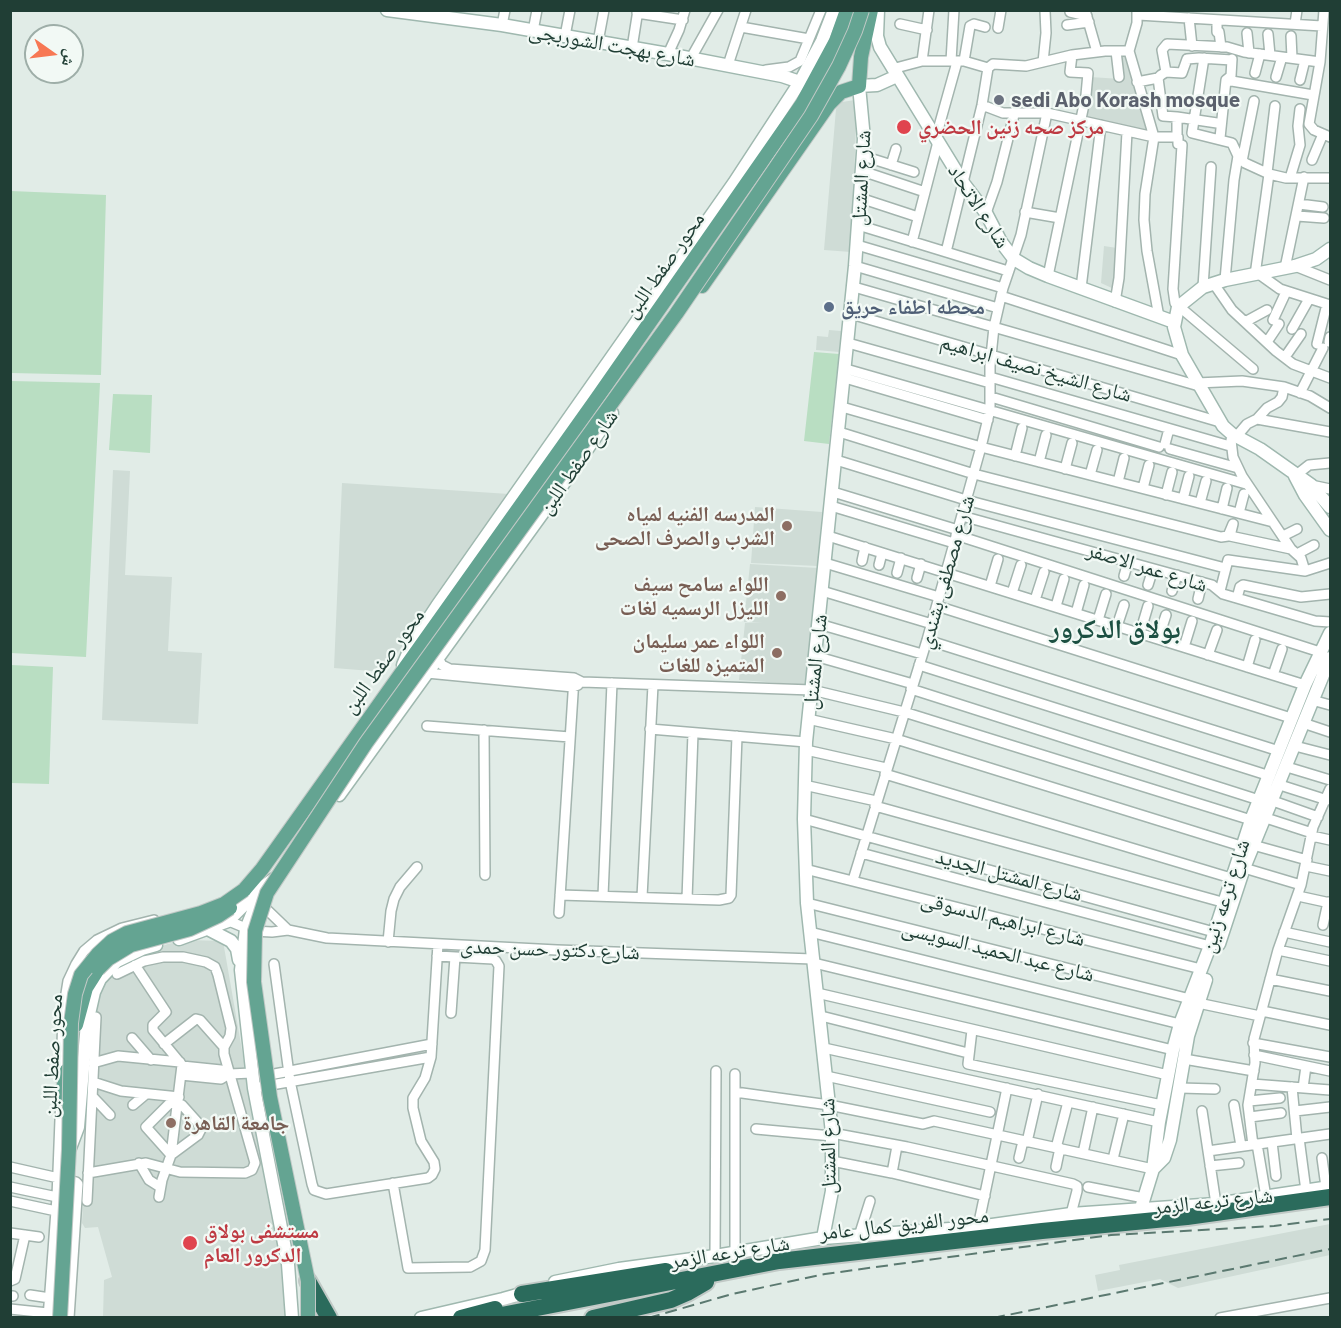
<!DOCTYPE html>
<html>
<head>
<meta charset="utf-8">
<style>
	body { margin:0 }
	#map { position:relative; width:1341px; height:1328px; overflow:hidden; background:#e1ece7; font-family:Barlow,"Noto Naskh Arabic",sans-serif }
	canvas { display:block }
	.frame { position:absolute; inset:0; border:12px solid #203e35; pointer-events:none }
	.north { position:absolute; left:24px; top:24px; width:60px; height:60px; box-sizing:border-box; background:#f2f9f5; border:2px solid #9eaea8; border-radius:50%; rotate:104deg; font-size:16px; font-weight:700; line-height:24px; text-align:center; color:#203e35 }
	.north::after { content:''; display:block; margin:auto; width:21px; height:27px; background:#f77854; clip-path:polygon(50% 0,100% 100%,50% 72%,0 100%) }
</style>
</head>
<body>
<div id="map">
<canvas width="1341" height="1328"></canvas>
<div class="frame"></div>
<div class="north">ش</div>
</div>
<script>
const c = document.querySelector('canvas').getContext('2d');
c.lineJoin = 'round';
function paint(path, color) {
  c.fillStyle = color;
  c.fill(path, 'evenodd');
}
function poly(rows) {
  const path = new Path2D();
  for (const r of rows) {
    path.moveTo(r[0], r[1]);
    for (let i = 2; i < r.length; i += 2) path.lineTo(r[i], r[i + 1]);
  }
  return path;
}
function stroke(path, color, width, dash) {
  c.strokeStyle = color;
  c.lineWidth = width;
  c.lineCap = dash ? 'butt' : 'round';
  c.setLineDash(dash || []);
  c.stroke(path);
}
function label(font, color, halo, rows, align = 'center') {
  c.font = font + ' Barlow,"Noto Naskh Arabic",sans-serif';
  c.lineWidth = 4.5;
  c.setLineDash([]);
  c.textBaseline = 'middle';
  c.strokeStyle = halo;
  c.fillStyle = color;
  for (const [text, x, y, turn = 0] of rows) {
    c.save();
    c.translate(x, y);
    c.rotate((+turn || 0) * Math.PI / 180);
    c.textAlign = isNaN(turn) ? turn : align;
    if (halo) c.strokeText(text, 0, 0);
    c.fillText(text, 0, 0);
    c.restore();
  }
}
paint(poly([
	[1128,55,1151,135,1083,120,1090,77,1121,79,1119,56],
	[855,100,857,101,851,252,824,250,836,109,842,102],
	[1104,246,1117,248,1114,289,1101,283],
	[829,330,841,331,839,352,816,350,817,336,828,337],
	[113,470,130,471,125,575,172,577,168,651,202,653,198,724,102,720],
	[342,483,509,494,384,672,334,668],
	[755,507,822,512,818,566,751,563],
	[750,564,818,568,808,685,739,680,745,623,762,623,744,622],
	[187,940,223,941,265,1182,292,1317,103,1317,104,1280,112,1277,98,1227,85,1228,82,1223,93,1031,98,999,108,974,132,956,168,944],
	[1330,1224,1330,1255,1178,1288,1160,1279,1098,1291,1095,1275,1120,1270,1119,1265]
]), '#cfdcd6');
paint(poly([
	[11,191,106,195,101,375,11,373],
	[814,352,839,354,829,444,804,441],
	[11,381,100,383,86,657,11,653],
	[113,394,152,395,150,453,109,450],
	[11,665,53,667,49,784,11,783]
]), '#b9dec2');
const street = poly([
	[1085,10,1097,52],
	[1137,10,1137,23,1129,51,1154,137,1145,194,1144,220,1147,251,1159,317],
	[1324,10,1320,62,1309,124,1314,130,1330,137],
	[1070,12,1087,16],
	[637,13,683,20],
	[1138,15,1322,26],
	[1189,18,1192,46],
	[1217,20,1217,32,1219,32,1221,47],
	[900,24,927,30],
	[1295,24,1297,10],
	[502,25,505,10],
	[1067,25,1089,22],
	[741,27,809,39],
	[998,28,1001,10],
	[533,31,537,10],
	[1247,33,1249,53],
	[1268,34,1270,55],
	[565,36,570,10],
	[1291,36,1292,58],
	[598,42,604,10],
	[632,48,638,10],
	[1116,51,1119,77],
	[668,54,679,30,685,10],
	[691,58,718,10],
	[1204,58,1192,133,1232,143,1238,156,1245,163,1269,174,1286,178,1330,178],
	[922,61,929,10],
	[951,61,954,10],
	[964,61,970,26,974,24,985,27],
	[1043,62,1046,33,1045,11],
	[728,65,746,10],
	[892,69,922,61,964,61,988,68,993,64,1026,66,1072,55,1105,51,1129,51],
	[766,70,789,67,800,61,821,10],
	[1166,72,1162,50,1167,44,1227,47,1244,52,1320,62],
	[1255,73,1260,54],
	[1276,77,1282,57],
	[1158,78,1163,116,1177,117,1177,137],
	[1226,80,1313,95],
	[1300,80,1305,60],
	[1137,82,1158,78,1161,75,1166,72,1182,73,1187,59,1199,58,1232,60],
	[982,105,1003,113,1047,113,1154,137,1178,137,1178,144,1182,145,1173,289,1175,303,1253,369],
	[1177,117,1217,123],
	[936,137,957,62],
	[1220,138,1226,80,1231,76,1232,59],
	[863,156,914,172],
	[1312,160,1323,134],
	[1242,161,1254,101],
	[891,165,896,149],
	[862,171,925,192],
	[1267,173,1275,106],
	[1290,178,1300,145,1298,126,1300,109],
	[860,198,918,217],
	[1299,204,1323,207],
	[1025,212,1060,218],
	[986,213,997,182,1015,111],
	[1297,216,1324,218],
	[858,225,1008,271],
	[912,242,938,142],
	[857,245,1003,288],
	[946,252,982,105,988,68],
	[855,266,998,308],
	[1295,266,1330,280],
	[1285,268,1304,177],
	[1259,274,1280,289,1330,305],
	[1255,275,1269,174],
	[1048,276,1086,95,1088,73,1070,72,1072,55],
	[1225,280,1234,180,1238,156],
	[1214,284,1232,310,1276,351,1293,364,1330,378],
	[854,287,1199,386],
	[1203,287,1211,167],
	[1081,288,1101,125],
	[1001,296,1182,355],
	[1115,302,1119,278,1127,132],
	[851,314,1220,422],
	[1273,320,1286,292],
	[1245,322,1267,310],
	[1292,329,1309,299],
	[1267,342,1279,324],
	[1329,342,1330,337],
	[848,343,990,383],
	[1317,344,1327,304],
	[1285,357,1301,334],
	[846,369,1246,484],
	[990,377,1230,446],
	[845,378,988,420],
	[1197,383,1242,381,1284,387,1310,396,1330,408],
	[1300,393,1323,348],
	[991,397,1159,447],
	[842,407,981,447,1273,522],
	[1257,419,1267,408,1278,402,1282,397,1284,387],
	[839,432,974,474,1221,537,1228,536,1233,524,1230,536,1291,549],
	[1236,437,1247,424,1257,419,1330,432],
	[1231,440,1233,457,1242,476,1291,549,1301,558,1305,571],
	[1165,444,1169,429],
	[1170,449,1238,468],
	[1015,456,1022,428],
	[836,460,966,500,1225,568],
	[1039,462,1046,435],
	[1065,469,1072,443],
	[1090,475,1097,450],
	[1295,476,1309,465,1330,463],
	[1118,482,1124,458],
	[1311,485,1330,489],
	[1143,488,1149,465],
	[833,492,958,530],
	[1166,495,1172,472],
	[1183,499,1189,476],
	[1200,503,1206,481],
	[831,506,954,543],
	[1222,509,1227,488],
	[1239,513,1244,494],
	[962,516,1212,585,1223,594,1315,621,1330,622],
	[956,535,1320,652],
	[828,536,1305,685],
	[1283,536,1297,529],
	[1297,554,1314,545],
	[862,561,865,547],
	[825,563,939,597],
	[879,565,882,553],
	[897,573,901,558],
	[1124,576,1128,562],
	[917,578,921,564],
	[1148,585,1153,569],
	[990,586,998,559],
	[822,591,932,624],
	[1172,591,1177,575],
	[1220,591,1228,560,1305,571,1330,563],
	[1012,593,1021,565],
	[1237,598,1240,587,1243,585,1301,597,1330,594],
	[1198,599,1202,582],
	[1035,600,1044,572],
	[937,606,1291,718],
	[1056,606,1064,579],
	[1076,613,1084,585],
	[1098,620,1106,594],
	[819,624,922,654],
	[1117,626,1124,605],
	[1140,633,1148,606],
	[1158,639,1166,615],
	[927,640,1279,751],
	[1184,647,1192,621],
	[1208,655,1217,630],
	[815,656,913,684],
	[438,658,442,665,450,669,574,678,582,682,812,690,904,712,1251,820],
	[919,665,1270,776],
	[1247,667,1255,640],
	[427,673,573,687,578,685],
	[1273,675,1282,649],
	[911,689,1259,800],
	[1312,700,1330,705],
	[808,719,896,739,1241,846],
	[1303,723,1330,732],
	[427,726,570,737],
	[650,729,806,742],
	[484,730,485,875],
	[1295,746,1330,755],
	[806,750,886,768],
	[1287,767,1330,780],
	[885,774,1231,878],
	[804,785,876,801],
	[1280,785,1327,800],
	[1273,801,1318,817],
	[875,806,1222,902],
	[1266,818,1312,833],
	[804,819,1214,932],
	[1312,836,1330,840],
	[1253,845,1307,860],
	[861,853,1210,946],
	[1306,866,1330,871],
	[1244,868,1301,885],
	[805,869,1201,969],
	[853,880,927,640,981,447,990,410,990,366,994,327,1003,288,1021,235,1047,113],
	[560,895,719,900,729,898,731,895,737,736],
	[603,896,612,683],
	[1298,896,1330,903],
	[642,897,653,685],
	[687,899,693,733],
	[807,903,1190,999],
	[261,904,288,930,327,938,557,950,813,959],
	[559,913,574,678],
	[224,919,253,931,272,932,288,930],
	[1323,925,1328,902],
	[810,932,1180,1024],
	[1284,932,1330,942],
	[388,942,391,911,394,899,400,887,417,867],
	[1278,950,1330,961],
	[814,963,1173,1050],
	[274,964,290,1081,312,1184,314,1190,326,1194,428,1178,432,1175,435,1169,434,1162,421,1141,413,1108,413,1098,425,1078,431,1057,438,944],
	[135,965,166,1012,153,1025,153,1030,182,1065,171,1155,162,1180,159,1197],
	[1270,979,1330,991],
	[817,993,1168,1075],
	[1198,1003,1260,1016],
	[1262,1011,1330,1025],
	[451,1013,455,957],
	[821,1016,968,1053],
	[972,1030,968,1064,1162,1105],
	[132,1038,151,1060],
	[1253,1043,1330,1057],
	[164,1044,196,1019,200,1020,224,1047],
	[824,1048,1159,1122],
	[1254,1055,1330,1071],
	[1184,1059,1254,1071],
	[93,1063,118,1056,180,1062],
	[182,1066,221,1070,229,1074],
	[181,1075,221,1079,229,1074,252,1073],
	[264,1076,432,1044],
	[826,1076,990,1112],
	[61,1080,63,1012,68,981,76,964,84,951,97,940,122,928,154,920],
	[93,1082,121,1091,179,1097],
	[1252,1084,1330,1090],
	[1292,1087,1297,1139],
	[254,1088,431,1057],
	[1180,1088,1215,1089],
	[1303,1088,1306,1066],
	[735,1092,829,1105,923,1124,934,1121,1153,1169],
	[93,1097,110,1115],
	[1249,1101,1280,1098],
	[176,1102,182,1105,199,1124,201,1129,198,1135,171,1155,146,1127,169,1104,176,1102],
	[133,1105,146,1094],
	[1234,1105,1241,1146],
	[1202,1111,1216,1204],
	[1295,1111,1330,1107],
	[1250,1117,1281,1113],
	[756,1129,832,1136],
	[832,1133,907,1147,1073,1184,1077,1186,1077,1191,1071,1214],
	[1299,1138,1306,1191],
	[1027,1142,1038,1094],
	[1272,1142,1276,1176],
	[1257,1144,1266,1197],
	[1253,1145,1248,1105,1255,1063,1254,1039,1278,950,1301,885,1313,827,1330,789],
	[1056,1148,1068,1102],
	[1208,1151,1330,1134],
	[1083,1153,1093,1107],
	[1019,1158,1023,1141],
	[1322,1158,1326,1187],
	[1113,1159,1124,1114],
	[832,1161,892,1173,985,1196],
	[139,1163,149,1180,160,1187],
	[1210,1166,1239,1163],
	[10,1167,76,1182,78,1184,69,1318],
	[1056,1167,1060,1148],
	[88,1173,146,1163,180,1172,245,1173,252,1170,255,1163,224,1054,224,1047,230,1036,231,1028,218,975,215,967,206,962,183,957,163,957,144,961,117,974],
	[892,1173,897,1146],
	[393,1183,408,1268,470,1267,481,1261,485,1250,499,966,496,961,493,959,437,956],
	[10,1187,57,1197],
	[1088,1187,1144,1198],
	[10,1201,56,1211],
	[87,1201,96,1017],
	[978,1227,1007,1088],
	[10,1233,39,1237],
	[859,1236,870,1201],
	[735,1253,735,1074],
	[715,1256,716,1071],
	[10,1281,15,1279,25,1235],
	[30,1295,50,1298],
	[10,1296,13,1296],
	[10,1309,48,1313],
	[48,1318,57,1197,61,1094],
	[1220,1318,1330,1298]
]);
const secondary = poly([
	[387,10,502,25,668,54,782,76,800,82],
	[878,10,877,36,880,47,964,184,986,213,1001,242,1014,259,1029,268,1048,276,1174,322],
	[774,158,816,95],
	[1330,249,1316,259,1295,266,1225,280,1203,287,1178,307,1174,327,1182,355,1223,426,1232,434,1260,449,1311,485,1330,507],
	[1295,476,1305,495,1330,530],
	[403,665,412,644,437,606,734,183,800,82,822,41,834,10],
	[339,795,552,500,612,413],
	[259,897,246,929,241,970,254,1088,288,1264,292,1318],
	[204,927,231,941,237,949,239,960],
	[179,939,228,921,260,889,274,879],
	[1219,944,1244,868,1330,658],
	[70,1148,78,1127,87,1023,94,992,100,979,117,961,142,949,156,945],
	[1153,1169,1164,1158,1170,1140,1188,1036,1206,980],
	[1141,1208,1153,1169,1159,1122,1173,1050,1180,1024,1210,946,1251,820,1305,685,1330,633],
	[823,1238,832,1191,832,1133,807,903,804,819,806,742,855,266,864,139,859,86,877,85,897,76],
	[555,1282,619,1269,715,1256,823,1238,978,1227,1071,1214,1216,1204,1330,1187],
	[421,1318,503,1299,528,1292]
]);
const primary = poly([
	[702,286,829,104,841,92,859,86,861,57,871,10],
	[244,890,262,869,597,398,802,104,836,41,847,10],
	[76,1025,86,988,98,969],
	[61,1099,67,1070]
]);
const highway = poly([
	[308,1281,329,1318],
	[522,1294,666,1271],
	[461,1318,495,1309],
	[486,1318,779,1261,1042,1231,1187,1217,1330,1197],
	[593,1318,671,1300,687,1293,706,1282]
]);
stroke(street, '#a3b4ae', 12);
stroke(secondary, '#9fb8af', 15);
stroke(primary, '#c1c9c6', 16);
stroke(highway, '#c1c9c6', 20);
stroke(street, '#fff', 9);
stroke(secondary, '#fff', 12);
stroke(primary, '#64a492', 14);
stroke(highway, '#2b6b5c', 16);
stroke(poly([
	[648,1318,732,1294,825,1274,1111,1235,1274,1226,1330,1219],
	[993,1318,1330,1249]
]), '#5b7970', 2, [12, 6]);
const primaryBridge = poly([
	[98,969,108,959,131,945,190,929,218,916,230,908],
	[60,1318,69,1149,71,1023,75,994,81,975,98,954,112,941,127,933,201,913,224,904,244,890],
	[308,1318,308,1281,270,1097,254,982,255,931,267,893,366,743,676,314,811,116,839,66,855,31,862,10]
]);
stroke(primaryBridge, '#c1c9c6', 16, []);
stroke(primaryBridge, '#64a492', 14);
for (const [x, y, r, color] of [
	[999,100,6,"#6b7280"],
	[904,127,8,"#e0444e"],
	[829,307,6,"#5c6f8a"],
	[787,526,6,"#8d6e63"],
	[781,596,6,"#8d6e63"],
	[777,653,6,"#8d6e63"],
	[171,1123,6,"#8d6e63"],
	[190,1243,8,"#e0444e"]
]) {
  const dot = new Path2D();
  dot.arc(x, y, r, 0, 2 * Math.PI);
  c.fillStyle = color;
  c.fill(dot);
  stroke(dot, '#f2f9f5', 2);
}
label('21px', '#203e35', '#f2f9f5', [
	["شارع بهجت الشوربجى",612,45,10],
	["شارع المشتل",861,178,-87],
	["شارع الاتحاد",979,206,57],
	["محور صفط اللبن",664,265,-55],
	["شارع الشيخ نصيف ابراهيم",1036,368,16],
	["شارع صفط اللبن",578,462,-55],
	["شارع عمر الاصفر",1147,567,17],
	["شارع مصطفى بشندي",946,572,-74],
	["محور صفط اللبن",383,661,-54],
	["شارع المشتل",815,662,-84],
	["شارع المشتل الجديد",1009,875,15],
	["شارع ترعه زنين",1225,896,-72],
	["شارع ابراهيم الدسوقى",1003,919,14],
	["شارع دكتور حسن حمدى",550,949,2],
	["شارع عبد الحميد السويسى",998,951,14],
	["محور صفط اللبن",52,1056,-87],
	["شارع المشتل",828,1146,-91],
	["شارع ترعه الزمر",1213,1201,-6],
	["محور الفريق كمال عامر",904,1224,-6],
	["شارع ترعه الزمر",730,1252,-9]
]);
label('bold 21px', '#5b616d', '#f2f9f5', [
	["sedi Abo Korash mosque",1011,100]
], 'left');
label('bold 21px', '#be3a42', '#f2f9f5', [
	["مركز صحه زنين الحضري",918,127],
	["مستشفى بولاق",204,1231],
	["الدكرور العام",204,1255]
], 'left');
label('bold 21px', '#4e5e75', '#f2f9f5', [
	["محطه اطفاء حريق",841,307]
], 'left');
label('bold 21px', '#785e54', '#f2f9f5', [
	["المدرسه الفنيه لمياه",775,514],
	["الشرب والصرف الصحى",775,538],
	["اللواء سامح سيف",769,584],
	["الليزل الرسميه لغات",769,608],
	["اللواء عمر سليمان",765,641],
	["المتميزه للغات",765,665],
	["جامعة القاهرة",183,1123,"left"]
], 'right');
label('bold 27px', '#1c5042', '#f2f9f5', [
	["بولاق الدكرور",1115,629]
]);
</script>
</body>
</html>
